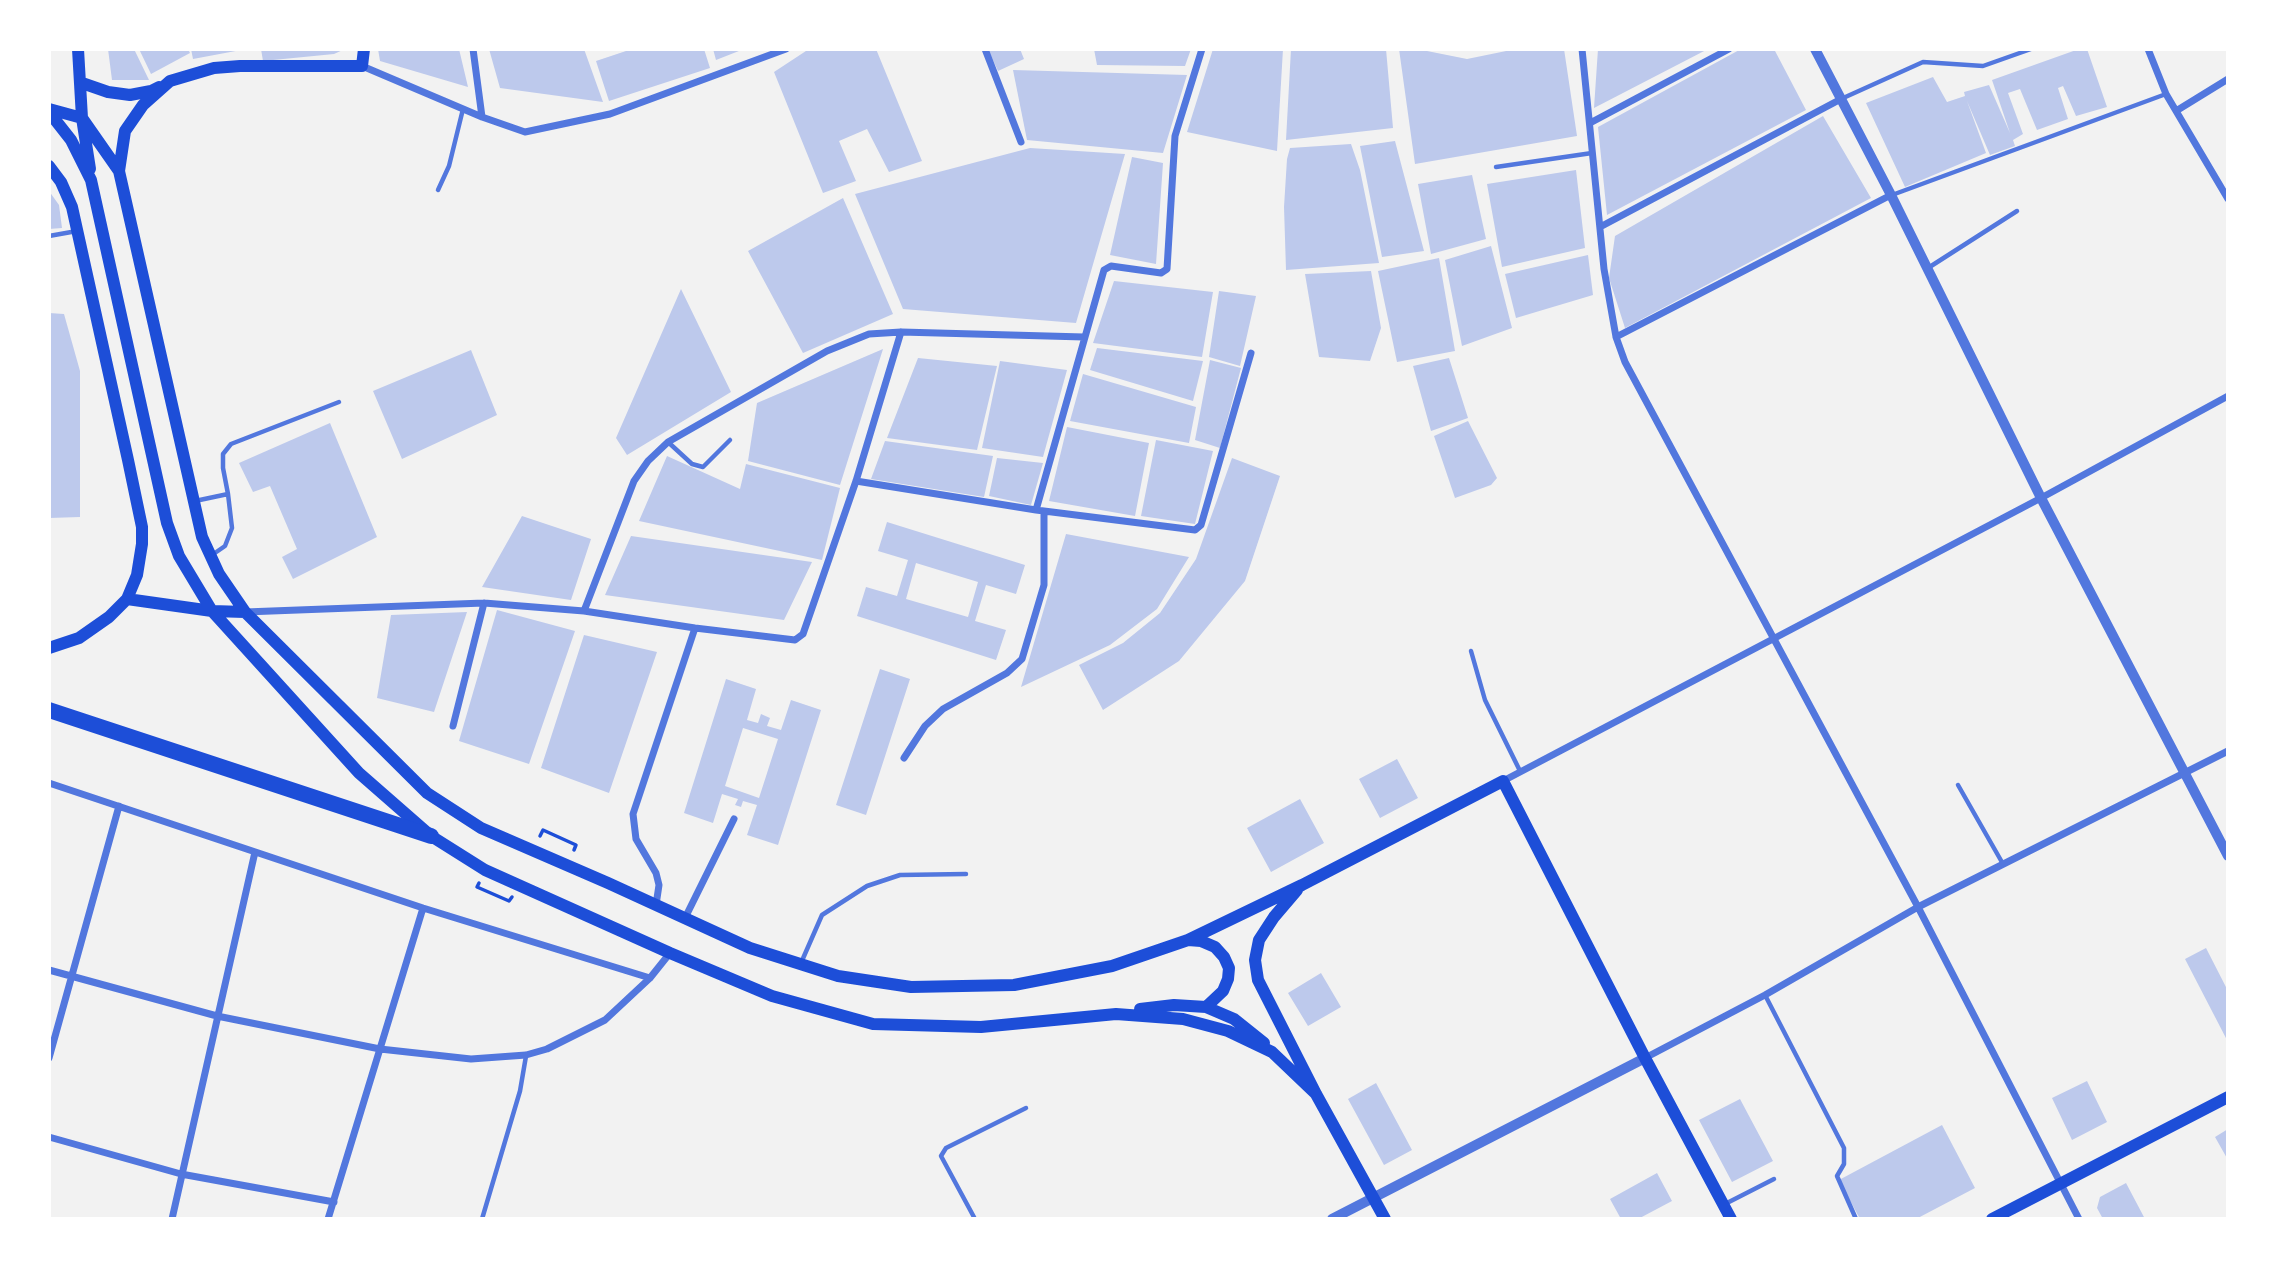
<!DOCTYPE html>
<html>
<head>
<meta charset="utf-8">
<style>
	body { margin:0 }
	#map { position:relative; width:2277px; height:1268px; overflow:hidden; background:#f2f2f2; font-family:Poppins,sans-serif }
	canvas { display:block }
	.frame { position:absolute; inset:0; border:51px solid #fff; pointer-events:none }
</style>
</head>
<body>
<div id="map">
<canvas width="2277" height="1268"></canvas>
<div class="frame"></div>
</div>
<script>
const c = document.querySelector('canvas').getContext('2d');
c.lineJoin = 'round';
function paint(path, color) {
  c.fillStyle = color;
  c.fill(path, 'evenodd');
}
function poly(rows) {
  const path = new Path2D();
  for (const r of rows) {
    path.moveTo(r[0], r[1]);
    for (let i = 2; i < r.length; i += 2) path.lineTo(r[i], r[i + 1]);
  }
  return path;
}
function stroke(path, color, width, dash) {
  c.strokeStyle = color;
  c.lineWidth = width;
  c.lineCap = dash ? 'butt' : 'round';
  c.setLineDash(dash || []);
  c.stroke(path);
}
paint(poly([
	[108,49,134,49,149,80,112,80],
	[139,49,188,49,190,53,151,74],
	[191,49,241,49,241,50,193,59],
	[261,49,345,49,334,54,263,61],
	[378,49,459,49,468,87,380,61],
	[489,49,584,49,603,102,500,88],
	[632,49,704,49,710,68,609,101,596,61],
	[713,49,744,49,716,60],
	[809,49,876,49,922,161,889,172,867,129,839,141,856,181,823,193,774,72],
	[988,49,1020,49,1024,59,998,71],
	[1094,49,1191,49,1185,66,1097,65],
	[1213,49,1283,49,1277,151,1187,132],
	[1291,49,1386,49,1393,128,1286,140],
	[1399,49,1417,49,1467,59,1516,49,1564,49,1577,136,1415,164],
	[1598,49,1708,49,1594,108],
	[1741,49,1774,49,1806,110,1607,215,1598,127],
	[2079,49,2087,49,2107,107,2076,116,2063,86,2058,88,2068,119,2037,130,2020,89,2008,93,2023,134,2013,140,2015,146,1990,155,1967,101,1986,153,1905,187,1866,103,1933,77,1947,102,1965,96,1964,92,1989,85,2010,133,1992,80],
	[1013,70,1187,75,1163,153,1027,140],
	[1823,116,1871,198,1625,328,1609,278,1615,236],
	[1395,141,1424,251,1382,257,1360,146],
	[1351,144,1360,170,1379,263,1286,270,1284,207,1287,159,1290,148],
	[1030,148,1125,154,1076,323,903,309,855,194],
	[1132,157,1163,163,1156,264,1110,255],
	[1576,170,1585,248,1502,267,1487,184],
	[1472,175,1486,239,1431,254,1418,184],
	[49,191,59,205,62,228,49,229],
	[843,198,893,314,803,353,748,251],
	[1491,246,1512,328,1462,346,1445,260],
	[1588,255,1593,295,1516,318,1505,274],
	[1439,258,1455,351,1397,362,1378,271],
	[1371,271,1381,328,1370,361,1319,357,1305,274],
	[1114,281,1213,292,1202,357,1093,343],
	[681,289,731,392,627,455,616,438],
	[1219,291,1256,296,1240,366,1209,357],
	[49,313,64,314,80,371,80,517,49,518],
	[1097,348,1203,361,1193,401,1090,370],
	[883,349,840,485,748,461,757,403],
	[471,350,497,415,402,459,373,391],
	[918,358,997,366,977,450,887,438],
	[1449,358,1468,418,1431,431,1413,366],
	[1210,360,1241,368,1220,448,1195,440],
	[1000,361,1067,370,1043,457,982,448],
	[1083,374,1196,407,1189,443,1070,421],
	[1468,421,1497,478,1491,485,1455,498,1434,436],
	[330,423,377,537,293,579,282,557,297,549,270,486,253,492,239,463],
	[1067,427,1149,443,1135,516,1049,501],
	[1156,440,1213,451,1195,524,1141,516],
	[885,441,993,456,984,497,871,479],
	[667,456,740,489,746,464,840,488,822,560,639,521],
	[997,458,1043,463,1031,505,989,496],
	[1232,458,1280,476,1245,581,1179,661,1103,710,1079,665,1123,643,1160,613,1196,559],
	[522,516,591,539,571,600,482,587],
	[887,522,1025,565,1016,594,986,585,975,621,1006,630,996,660,857,616,866,587,897,596,908,560,878,551],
	[916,563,978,582,968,617,906,599],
	[1066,534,1189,557,1157,609,1110,645,1021,687],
	[631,536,812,562,784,620,605,595],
	[497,610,575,631,529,764,459,741],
	[467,612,434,712,377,698,391,615],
	[584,635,657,652,609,793,541,768],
	[880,669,910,679,866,815,836,805],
	[726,679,756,689,747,720,758,723,761,714,770,718,767,726,781,730,791,700,821,710,778,845,747,835,757,805,743,801,741,807,735,805,738,799,722,794,713,823,684,813],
	[743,728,778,739,759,798,725,786],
	[1397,759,1418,798,1380,818,1359,779],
	[1300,799,1324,843,1271,872,1247,828],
	[2206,948,2228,991,2228,1042,2185,959],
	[1321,973,1341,1007,1308,1026,1288,993],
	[2087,1081,2107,1122,2072,1140,2052,1098],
	[1376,1083,1412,1150,1384,1165,1348,1099],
	[1740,1099,1773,1161,1732,1182,1699,1120],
	[1942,1125,1975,1188,1916,1219,1860,1219,1839,1180],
	[2228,1129,2228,1160,2215,1137],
	[1657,1173,1672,1201,1638,1219,1621,1219,1610,1199],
	[2126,1183,2145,1219,2103,1219,2097,1208,2100,1197]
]), '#bdc9ec');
stroke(poly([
	[540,836,543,830,576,845,574,850],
	[479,883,477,887,509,901,512,897]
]), '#1d4ed8', 3.5);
stroke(poly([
	[1841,99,1923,62,1983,66,2031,49],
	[1496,167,1592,153],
	[438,190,449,166,463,109],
	[1892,195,2166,94],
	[49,236,77,231],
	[1928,268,2017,211],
	[668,442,692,464,703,467,730,440],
	[228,494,223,468,223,454,231,444,339,402],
	[195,501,228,494,232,528,225,546,212,555],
	[1471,651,1485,700,1520,771],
	[1958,785,2003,864],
	[801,963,822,915,867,886,900,875,966,874],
	[1765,995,1844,1148,1844,1164,1837,1176,1856,1219],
	[1725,1204,1774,1179],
	[482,1219,520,1091,526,1056],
	[975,1219,941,1156,946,1148,1026,1108]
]), '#5277de', 4.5);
stroke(poly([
	[473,49,482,117],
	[985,49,1021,142],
	[1582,49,1604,269,1616,337,1625,362,1918,907,2079,1219],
	[2148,49,2166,94,2228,199],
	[362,66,482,117,525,132,610,114,786,49],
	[2176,111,2228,79],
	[1590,123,1729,49],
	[1600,227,1841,99],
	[1616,337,1891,195],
	[856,481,1036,510,1195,530,1201,525,1251,353],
	[1036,510,1104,270,1111,266,1161,273,1167,269,1175,136,1202,49],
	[584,611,634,481,648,461,668,442,827,351,869,334,901,332,1084,337],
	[245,612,484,603,584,611,695,628,795,640,803,634,856,481,901,332],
	[453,726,484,603],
	[904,758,925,726,943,709,1007,673,1022,659,1044,585,1044,511],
	[1503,781,2041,498,2228,396],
	[49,783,423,908,650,978],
	[656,905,659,885,656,873,636,839,633,814,695,628],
	[685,918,734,819],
	[49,970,217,1016,380,1049,471,1059,526,1055,547,1049,605,1020,650,978,670,953],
	[49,1058,119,806],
	[1645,1058,1765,995,1918,907,2228,751],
	[49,1137,181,1174,334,1202],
	[172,1219,255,852],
	[328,1219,423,908]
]), '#5277de', 7);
stroke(poly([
	[1815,49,1891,195,2041,498,2228,856],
	[1332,1219,1645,1058]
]), '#5277de', 10);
stroke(poly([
	[78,49,82,118,90,169],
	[82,83,108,92,130,95,151,91,159,87],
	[49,109,82,118,119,171,202,537,219,574,245,612,427,793,481,828,608,883,750,948,838,976,911,987,1014,985,1112,966,1188,940,1302,885,1503,781,1645,1058,1731,1219],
	[49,112,71,140,91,180,167,523,179,556,212,611,359,773,431,836,485,870,670,953,772,996,873,1024,981,1027,1116,1014,1183,1019,1228,1031,1272,1052,1316,1094],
	[49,166,61,182,72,207,128,460,142,527,142,544,137,575,127,599,109,617,79,638,49,648],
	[119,171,125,131,143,105,170,81,214,68,240,66,362,66,364,49],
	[127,599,212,611,245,612],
	[1297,890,1274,917,1259,940,1255,960,1258,980,1316,1094,1385,1219],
	[1188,940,1201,941,1215,947,1224,957,1229,968,1228,979,1223,991,1206,1007],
	[1140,1009,1174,1005,1206,1007,1234,1019,1264,1043],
	[1992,1219,2228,1097]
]), '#1d4ed8', 12);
stroke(poly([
	[49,710,431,836]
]), '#1d4ed8', 16);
</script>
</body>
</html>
